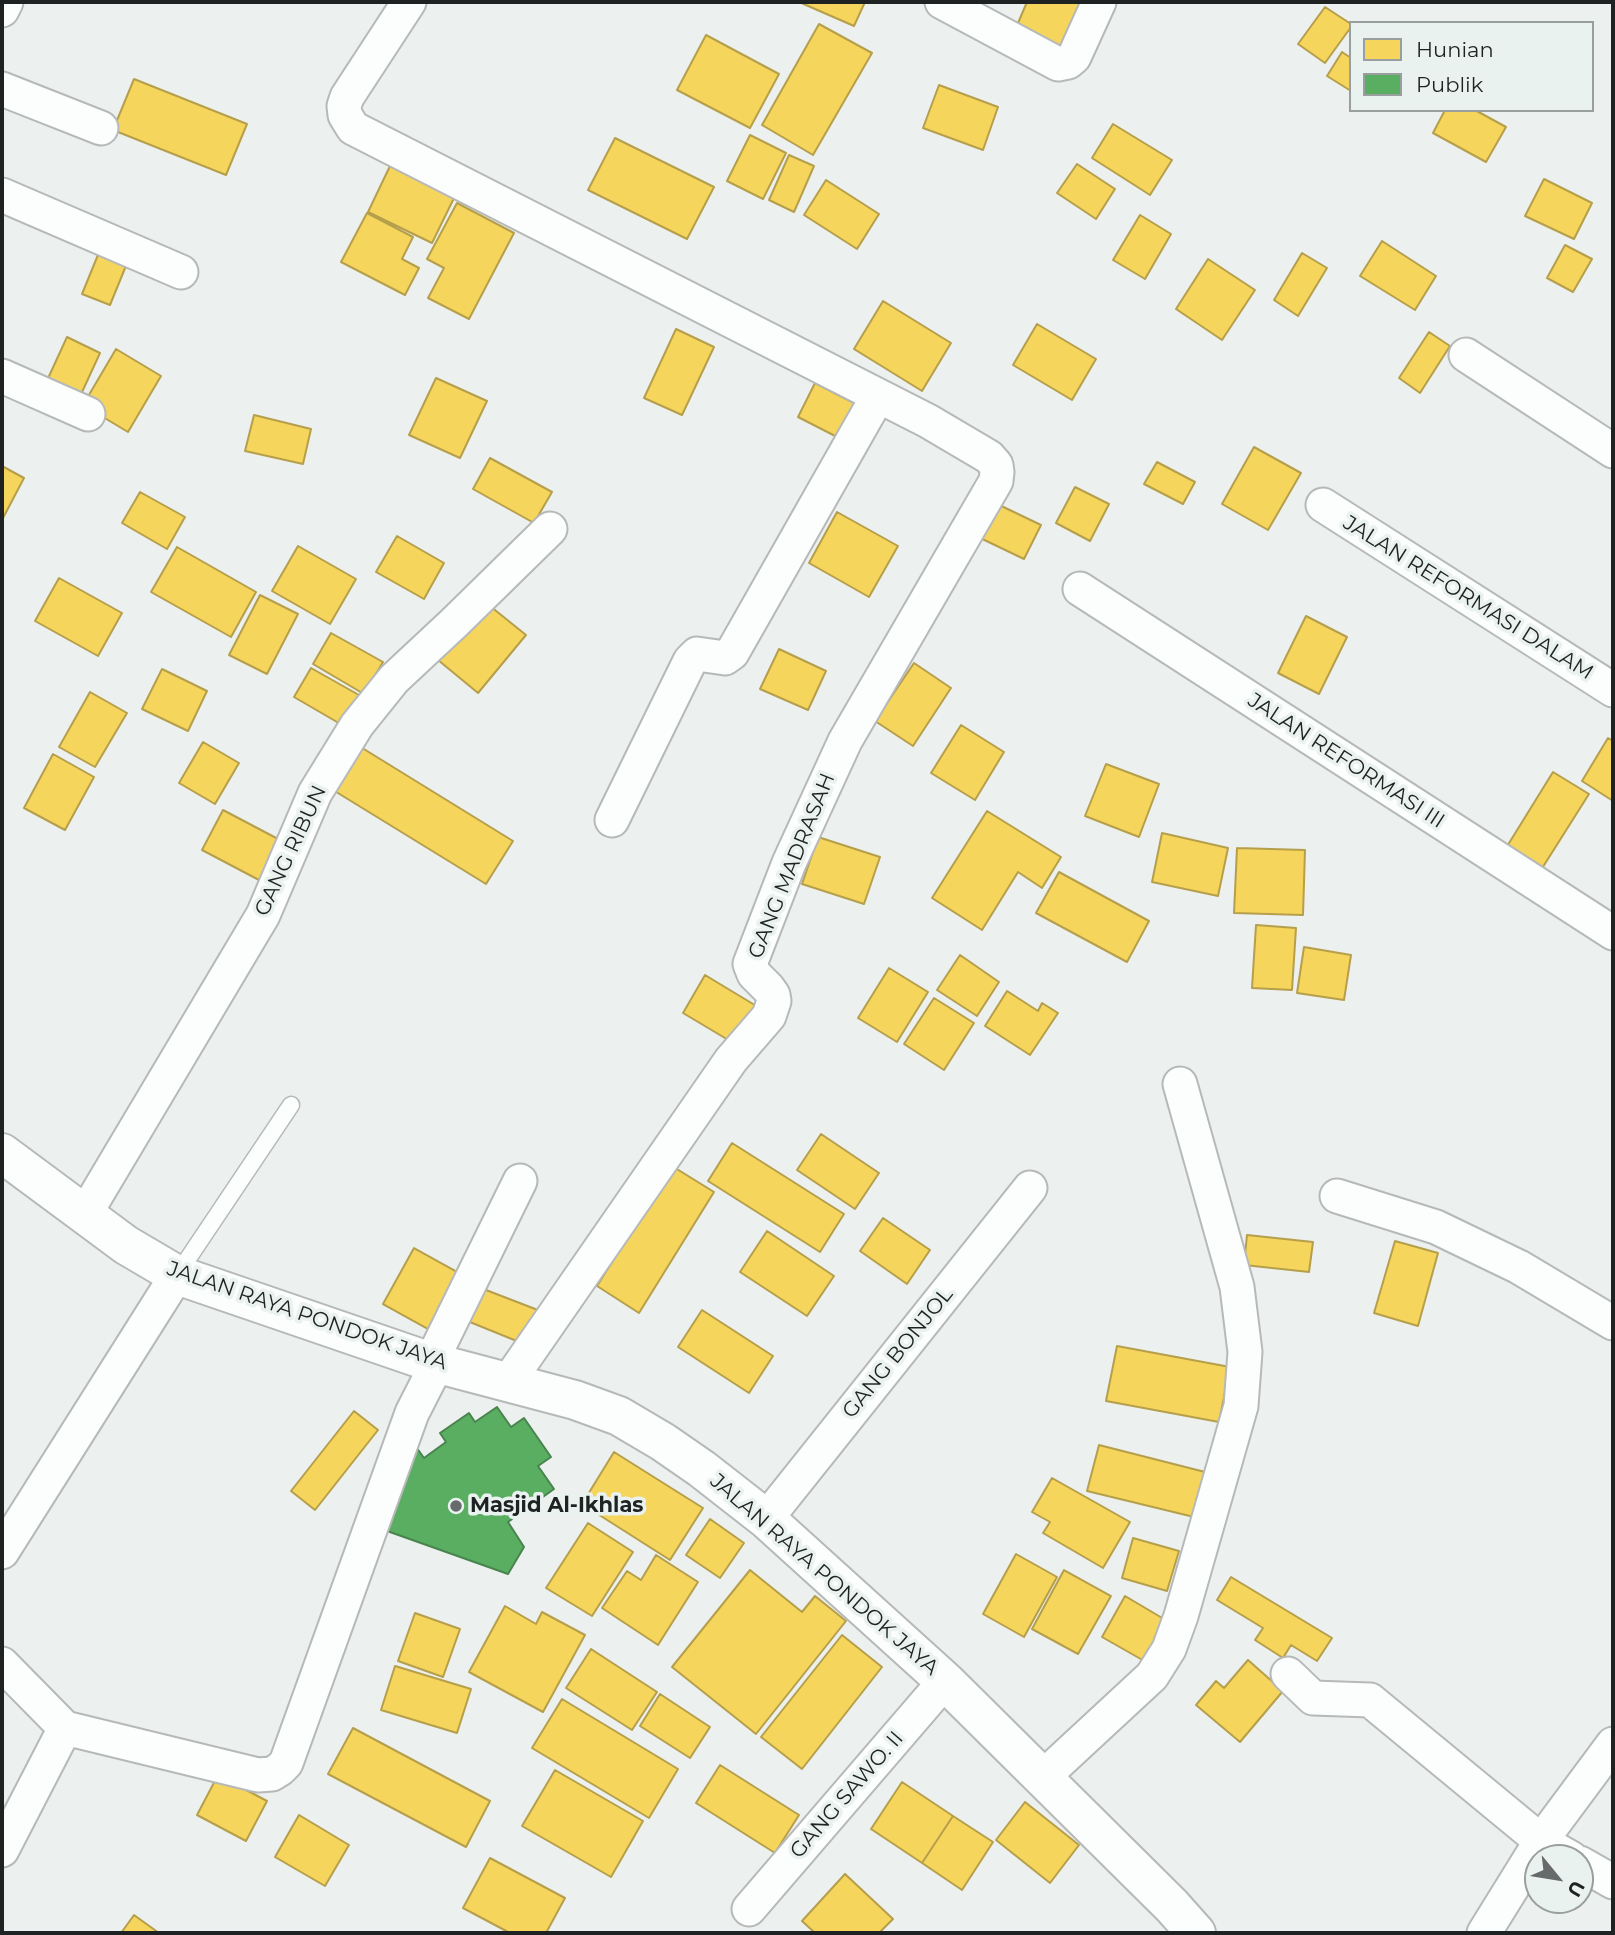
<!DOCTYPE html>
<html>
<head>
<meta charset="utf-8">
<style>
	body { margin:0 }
	#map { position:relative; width:1615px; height:1935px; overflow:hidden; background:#ecf0ef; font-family:Montserrat,sans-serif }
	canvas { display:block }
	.frame { position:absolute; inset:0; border:4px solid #1f2222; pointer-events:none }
	.legend { position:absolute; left:1349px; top:21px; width:245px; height:91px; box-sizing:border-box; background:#eaf2f0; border:2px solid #999f9e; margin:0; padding:9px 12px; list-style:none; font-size:21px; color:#1f2222 }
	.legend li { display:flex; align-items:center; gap:14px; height:35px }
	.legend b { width:35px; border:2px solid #999f9e }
	.north { position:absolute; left:1524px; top:1844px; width:70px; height:70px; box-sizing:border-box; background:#eaf2f0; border:2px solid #999f9e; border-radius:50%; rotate:120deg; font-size:19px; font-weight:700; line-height:28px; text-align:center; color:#1f2222 }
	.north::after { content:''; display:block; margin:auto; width:24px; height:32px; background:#676a6a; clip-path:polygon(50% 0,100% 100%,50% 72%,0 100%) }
</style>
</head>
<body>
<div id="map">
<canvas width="1615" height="1935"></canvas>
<div class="frame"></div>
<ul class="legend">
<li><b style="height:19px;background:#f6d55c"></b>Hunian</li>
<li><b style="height:19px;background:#5aae61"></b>Publik</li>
</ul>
<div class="north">U</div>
</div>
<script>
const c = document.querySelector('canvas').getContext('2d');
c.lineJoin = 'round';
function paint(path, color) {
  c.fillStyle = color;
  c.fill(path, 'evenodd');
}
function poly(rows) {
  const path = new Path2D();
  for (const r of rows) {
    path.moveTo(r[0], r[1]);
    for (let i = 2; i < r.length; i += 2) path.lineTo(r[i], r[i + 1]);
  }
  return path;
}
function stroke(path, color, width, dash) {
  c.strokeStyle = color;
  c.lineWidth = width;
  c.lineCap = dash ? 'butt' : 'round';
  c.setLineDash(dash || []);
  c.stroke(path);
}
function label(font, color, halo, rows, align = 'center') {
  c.font = font + ' Montserrat,sans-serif';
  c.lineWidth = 7;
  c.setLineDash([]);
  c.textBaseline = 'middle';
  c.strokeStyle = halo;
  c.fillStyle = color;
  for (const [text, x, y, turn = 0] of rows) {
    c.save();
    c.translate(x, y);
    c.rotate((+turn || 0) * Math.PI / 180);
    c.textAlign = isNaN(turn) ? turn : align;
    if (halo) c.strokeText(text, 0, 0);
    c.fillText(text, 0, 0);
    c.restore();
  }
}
const homes = poly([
	[799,2,865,2,854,26,799,2],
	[1027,2,1085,2,1063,51,1015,30,1027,2],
	[1325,7,1351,24,1351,27,1325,63,1298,44,1325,7],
	[819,24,872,53,813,155,762,125,819,24],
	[706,35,779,74,750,128,677,90,706,35],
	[1342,52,1351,58,1351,91,1327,76,1342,52],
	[134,79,247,124,226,175,113,130,134,79],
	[939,85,998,107,983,150,923,128,939,85],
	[1445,110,1475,110,1506,127,1486,162,1433,133,1445,110],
	[1113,124,1172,160,1150,195,1092,158,1113,124],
	[750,135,786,153,763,199,727,181,750,135],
	[615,138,714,187,687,239,588,190,615,138],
	[789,155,814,166,794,212,769,200,789,155],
	[1077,164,1115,189,1096,219,1057,193,1077,164],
	[390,166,454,198,432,243,368,212,390,166],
	[1544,179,1592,203,1574,239,1525,216,1544,179],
	[826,180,879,214,857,249,804,215,826,180],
	[457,203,514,233,469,319,428,298,444,268,427,259,457,203],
	[367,213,413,237,402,259,419,268,405,295,341,262,367,213],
	[1140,215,1171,234,1145,279,1113,260,1140,215],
	[1382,241,1436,276,1415,310,1360,276,1382,241],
	[102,245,130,256,110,305,82,294,102,245],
	[1565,245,1592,259,1573,292,1547,278,1565,245],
	[1302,253,1327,268,1298,316,1274,300,1302,253],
	[1208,259,1255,290,1222,340,1176,309,1208,259],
	[883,301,951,343,922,391,854,349,883,301],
	[1037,324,1096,359,1072,400,1013,365,1037,324],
	[676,329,714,347,682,415,644,398,676,329],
	[1429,332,1450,346,1420,393,1399,378,1429,332],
	[67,337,100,353,77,403,44,387,67,337],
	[116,349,161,376,128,432,83,405,116,349],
	[436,378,487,401,460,458,409,435,436,378],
	[815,383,858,405,841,439,798,417,815,383],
	[254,415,311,429,303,464,245,451,254,415],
	[1254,447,1301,473,1268,530,1222,504,1254,447],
	[490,458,552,492,534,523,473,489,490,458],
	[1157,462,1195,482,1183,504,1144,484,1157,462],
	[2,466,24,478,2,520,2,466],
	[1075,487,1109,504,1090,541,1056,523,1075,487],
	[140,492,185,517,167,549,122,523,140,492],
	[993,502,1041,525,1024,559,976,536,993,502],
	[837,512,898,546,869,597,809,563,837,512],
	[397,536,444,563,424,599,376,572,397,536],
	[298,546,356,579,330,624,272,591,298,546],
	[177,547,256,592,231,637,151,592,177,547],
	[59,578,122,613,98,656,35,621,59,578],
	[260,595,298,614,267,674,229,655,260,595],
	[485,602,526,635,478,693,438,660,485,602],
	[1306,616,1347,637,1319,694,1278,673,1306,616],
	[331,633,383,662,364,694,313,664,331,633],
	[779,649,826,671,808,710,760,689,779,649],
	[914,663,951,688,913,746,875,721,914,663],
	[311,668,366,699,349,729,294,697,311,668],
	[162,669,207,691,188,731,142,709,162,669],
	[90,692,127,713,95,767,59,747,90,692],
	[961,725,1004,752,975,800,931,773,961,725],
	[1608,738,1613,741,1613,801,1582,781,1608,738],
	[203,742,239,763,215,804,179,783,203,742],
	[359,746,513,841,486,884,333,790,359,746],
	[53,754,94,777,65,830,24,808,53,754],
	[1106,764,1159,784,1139,837,1085,816,1106,764],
	[1553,772,1589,794,1541,870,1506,848,1553,772],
	[223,810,280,840,259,880,202,850,223,810],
	[987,811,1061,857,1042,888,1018,872,982,930,932,898,987,811],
	[1162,833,1228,848,1218,896,1152,882,1162,833],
	[818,837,880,857,864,904,802,884,818,837],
	[1237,848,1305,850,1303,915,1234,913,1237,848],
	[1059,872,1149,921,1127,962,1036,913,1059,872],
	[1256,925,1296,928,1292,990,1252,988,1256,925],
	[1304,947,1351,955,1344,1000,1297,993,1304,947],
	[960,955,999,982,977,1016,937,990,960,955],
	[889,968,928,992,897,1042,858,1018,889,968],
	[705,975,758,1007,735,1044,683,1013,705,975],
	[1007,991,1038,1011,1042,1003,1058,1013,1030,1055,985,1026,1007,991],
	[934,998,974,1023,944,1070,904,1044,934,998],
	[821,1134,879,1173,855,1209,797,1170,821,1134],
	[732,1143,844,1214,820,1252,708,1181,732,1143],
	[672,1166,714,1192,639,1313,597,1286,672,1166],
	[883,1218,930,1250,907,1284,860,1251,883,1218],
	[767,1231,834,1276,807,1316,740,1272,767,1231],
	[1247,1235,1313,1242,1309,1272,1244,1265,1247,1235],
	[1395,1241,1438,1253,1418,1326,1374,1313,1395,1241],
	[414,1248,461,1274,430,1330,383,1304,414,1248],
	[473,1285,543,1312,529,1346,460,1318,473,1285],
	[702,1310,773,1356,749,1393,678,1347,702,1310],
	[1117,1346,1230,1367,1219,1422,1106,1401,1117,1346],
	[354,1411,378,1430,315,1510,291,1491,354,1411],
	[1099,1445,1205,1472,1194,1517,1087,1491,1099,1445],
	[614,1452,703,1508,670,1560,582,1504,614,1452],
	[1052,1478,1130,1522,1103,1568,1043,1533,1050,1522,1032,1512,1052,1478],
	[710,1519,744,1543,720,1578,686,1555,710,1519],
	[588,1523,633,1552,592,1616,546,1588,588,1523],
	[1133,1538,1179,1551,1167,1591,1122,1578,1133,1538],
	[1016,1554,1057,1577,1024,1637,983,1614,1016,1554],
	[656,1555,698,1582,658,1645,602,1608,627,1571,641,1580,656,1555],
	[750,1570,802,1612,815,1596,846,1621,756,1734,672,1667,750,1570],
	[1064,1570,1111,1596,1078,1654,1032,1629,1064,1570],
	[1231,1577,1332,1638,1317,1661,1291,1645,1283,1658,1255,1640,1263,1628,1217,1600,1231,1577],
	[1125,1596,1169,1622,1146,1662,1102,1637,1125,1596],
	[505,1606,536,1624,542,1612,585,1635,543,1712,469,1672,505,1606],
	[415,1613,460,1629,443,1677,398,1661,415,1613],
	[842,1635,882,1667,802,1769,761,1737,842,1635],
	[591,1649,657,1692,632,1730,566,1688,591,1649],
	[1248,1660,1283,1691,1240,1742,1196,1705,1216,1681,1224,1688,1248,1660],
	[395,1666,471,1689,457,1733,381,1710,395,1666],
	[660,1694,710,1727,690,1758,640,1726,660,1694],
	[562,1699,678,1769,649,1818,532,1748,562,1699],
	[353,1728,490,1801,466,1847,328,1774,353,1728],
	[720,1765,799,1815,775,1853,696,1803,720,1765],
	[555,1770,643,1821,611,1877,522,1826,555,1770],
	[218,1775,267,1801,246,1841,197,1815,218,1775],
	[902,1782,953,1816,922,1863,871,1829,902,1782],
	[1025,1802,1079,1845,1050,1883,996,1840,1025,1802],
	[299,1815,349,1845,325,1886,275,1857,299,1815],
	[953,1816,993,1842,962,1890,922,1863,953,1816],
	[490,1858,565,1898,546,1933,510,1933,463,1908,490,1858],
	[845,1874,893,1919,879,1933,815,1933,802,1921,845,1874],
	[134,1915,159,1933,121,1933,134,1915]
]);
paint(homes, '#f6d55c');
stroke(homes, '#b69f4b', 2);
const public = poly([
	[497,1407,511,1427,524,1418,551,1457,538,1466,554,1489,508,1522,524,1547,508,1574,373,1526,409,1437,424,1458,446,1442,440,1433,469,1413,475,1422,497,1407]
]);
paint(public, '#5aae61');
stroke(public, '#48844e', 2);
const service = poly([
	[177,1275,291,1105]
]);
const minor = poly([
	[409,2,347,97,344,106,345,115,353,128,928,421,989,457,996,465,997,472,996,481,845,741,789,863,750,964,754,974,768,988,773,995,774,1001,769,1016,731,1060,508,1382],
	[942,2,1058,64,1068,62,1074,57,1099,2],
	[2,10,6,2],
	[2,89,101,128],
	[2,195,181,272],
	[1466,355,1613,451],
	[2,376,88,414],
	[1323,505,1613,690],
	[1080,589,1613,933],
	[612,820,690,661,697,654,725,658,732,653,878,396],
	[1337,1196,1436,1227,1519,1267,1613,1323],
	[85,1214,263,915,315,793,357,725,394,679,454,623,550,529],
	[431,1362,520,1181],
	[766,1519,1030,1188],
	[2,1552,177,1275],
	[2,1664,65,1728,258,1775,272,1774,280,1769,286,1763,412,1413,437,1364],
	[1288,1674,1313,1698,1370,1700,1541,1841,1571,1858],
	[1043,1777,1152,1676,1169,1649,1181,1616,1241,1406,1245,1352,1237,1287,1180,1084],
	[2,1850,65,1728],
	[1580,1863,1613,1882],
	[749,1909,945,1681],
	[1484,1933,1541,1841,1613,1744]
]);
const secondary = poly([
	[2,1153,126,1245,177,1275,431,1362,575,1400,619,1416,663,1442,702,1469,766,1519,945,1681,1172,1906,1196,1933]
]);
stroke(service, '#b6b9b8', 19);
stroke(minor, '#b6b9b8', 37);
stroke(secondary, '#b6b9b8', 42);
stroke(service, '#fcfdfd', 16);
stroke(minor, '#fcfdfd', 33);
stroke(secondary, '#fcfdfd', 38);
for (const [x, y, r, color] of [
	[456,1506,7,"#676a6a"]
]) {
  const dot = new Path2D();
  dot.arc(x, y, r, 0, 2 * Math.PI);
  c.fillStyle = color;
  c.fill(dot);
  stroke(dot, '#eaf2f0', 2.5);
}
label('21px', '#1f2222', '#eaf2f0', [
	["JALAN REFORMASI DALAM",1468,598,32],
	["JALAN REFORMASI III",1346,761,33],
	["GANG RIBUN",291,851,-65],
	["GANG MADRASAH",792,866,-68],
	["JALAN RAYA PONDOK JAYA",307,1316,19],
	["GANG BONJOL",898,1353,-51],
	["JALAN RAYA PONDOK JAYA",824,1575,41],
	["GANG SAWO. II",847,1795,-49]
]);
label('bold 21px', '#1f2222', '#eaf2f0', [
	["Masjid Al-Ikhlas",470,1506]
], 'left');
</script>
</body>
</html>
